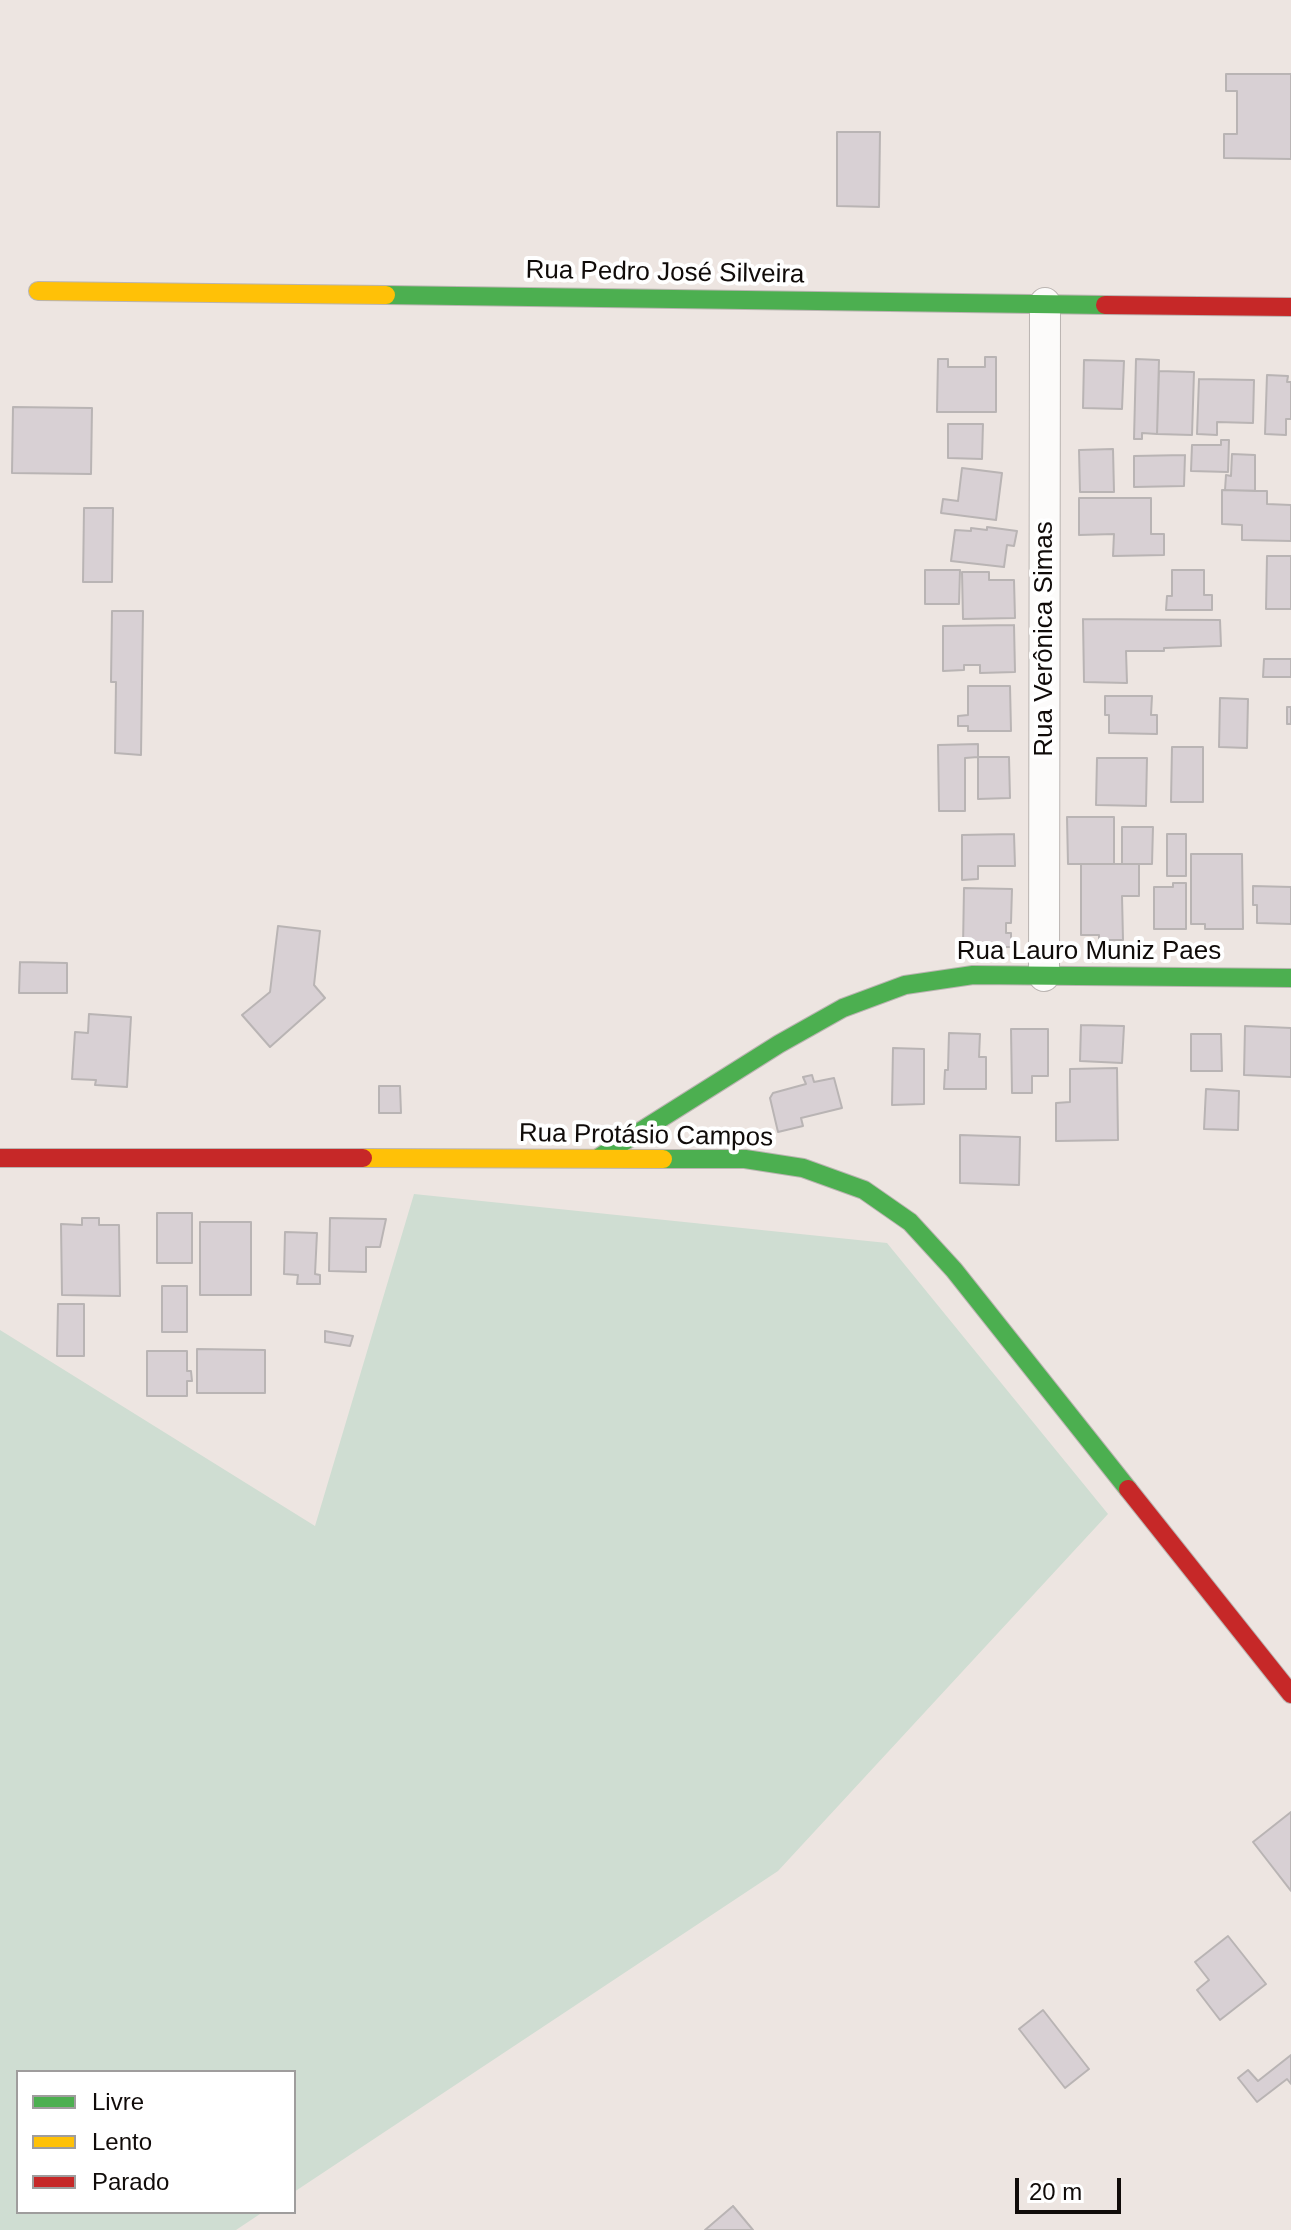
<!DOCTYPE html>
<html>
<head>
<meta charset="utf-8">
<style>
	body { margin:0 }
	#map { position:relative; width:1291px; height:2230px; overflow:hidden; background:#ede5e1; font-family:Helvetica,sans-serif }
	canvas { display:block }
	.legend { position:absolute; left:16px; top:2070px; width:280px; height:144px; box-sizing:border-box; background:#fff; border:2px solid #9f9d9d; margin:0; padding:10px 14px; list-style:none; font-size:24px; color:#100b09 }
	.legend li { display:flex; align-items:center; gap:16px; height:40px }
	.legend b { width:40px; border:2px solid #9f9d9d }
	.scale { position:absolute; left:1015px; top:2178px; width:106px; height:36px; box-sizing:border-box; border:4px solid #100b09; border-top:0; padding-left:10px; font-size:24px; line-height:28px; white-space:nowrap; color:#100b09; -webkit-text-stroke:6px #fff; paint-order:stroke }
</style>
</head>
<body>
<div id="map">
<canvas width="1291" height="2230"></canvas>
<ul class="legend">
<li><b style="height:10px;background:#4caf50"></b>Livre</li>
<li><b style="height:10px;background:#ffc107"></b>Lento</li>
<li><b style="height:10px;background:#c62828"></b>Parado</li>
</ul>
<div class="scale">20 m</div>
</div>
<script>
const c = document.querySelector('canvas').getContext('2d');
c.lineJoin = 'round';
function paint(path, color) {
  c.fillStyle = color;
  c.fill(path, 'evenodd');
}
function poly(rows) {
  const path = new Path2D();
  for (const r of rows) {
    path.moveTo(r[0], r[1]);
    for (let i = 2; i < r.length; i += 2) path.lineTo(r[i], r[i + 1]);
  }
  return path;
}
function stroke(path, color, width, dash) {
  c.strokeStyle = color;
  c.lineWidth = width;
  c.lineCap = dash ? 'butt' : 'round';
  c.setLineDash(dash || []);
  c.stroke(path);
}
function label(font, color, halo, rows, align = 'center') {
  c.font = font + ' Helvetica,sans-serif';
  c.lineWidth = 8;
  c.setLineDash([]);
  c.textBaseline = 'middle';
  c.strokeStyle = halo;
  c.fillStyle = color;
  for (const [text, x, y, turn = 0] of rows) {
    c.save();
    c.translate(x, y);
    c.rotate((+turn || 0) * Math.PI / 180);
    c.textAlign = isNaN(turn) ? turn : align;
    if (halo) c.strokeText(text, 0, 0);
    c.fillText(text, 0, 0);
    c.restore();
  }
}
paint(poly([
	[414,1194,887,1243,1108,1514,778,1871,294,2192,294,2072,18,2072,18,2212,263,2212,236,2230,0,2230,0,1330,315,1526]
]), '#cfddd2');
const building = poly([
	[1226,74,1291,74,1291,159,1224,158,1224,134,1237,134,1237,91,1226,91,1226,74],
	[837,132,880,132,879,207,837,206,837,132],
	[985,357,996,357,996,412,937,412,938,359,948,359,948,367,985,367,985,357],
	[1136,359,1159,360,1157,434,1142,433,1142,439,1134,439,1136,359],
	[1084,360,1124,361,1122,409,1083,408,1084,360],
	[1159,371,1194,372,1192,435,1157,434,1159,371],
	[1267,375,1288,376,1287,382,1291,382,1291,419,1286,419,1286,435,1265,434,1267,375],
	[1199,379,1254,380,1253,423,1217,422,1217,435,1197,434,1199,379],
	[13,407,92,408,91,474,12,473,13,407],
	[948,424,983,424,982,459,948,458,948,424],
	[1221,440,1229,440,1228,472,1191,471,1192,445,1221,445,1221,440],
	[1113,449,1114,492,1080,492,1079,450,1113,449],
	[1232,454,1255,455,1255,491,1225,490,1226,475,1231,476,1232,454],
	[1185,455,1184,486,1134,487,1134,456,1185,455],
	[962,468,1002,473,996,520,941,513,943,499,958,501,962,468],
	[1222,490,1267,491,1267,504,1291,505,1291,541,1242,540,1242,525,1222,524,1222,490],
	[1079,498,1151,498,1151,534,1164,534,1164,555,1113,556,1114,534,1079,535,1079,498],
	[84,508,113,508,112,582,83,582,84,508],
	[987,527,1017,531,1014,546,1007,545,1004,567,951,561,955,530,971,531,971,528,987,530,987,527],
	[1267,556,1291,556,1291,609,1266,609,1267,556],
	[925,570,960,570,959,604,925,604,925,570],
	[1172,570,1204,570,1204,595,1212,595,1212,610,1166,610,1167,596,1172,596,1172,570],
	[962,572,989,572,989,580,1014,580,1015,618,963,619,962,572],
	[112,611,143,611,141,755,115,753,116,682,111,682,112,611],
	[1083,619,1220,620,1221,646,1164,648,1164,651,1126,651,1127,683,1084,682,1083,619],
	[1014,625,1015,672,980,673,980,665,964,665,964,670,943,671,943,626,1014,625],
	[1264,659,1291,659,1291,677,1263,677,1264,659],
	[968,686,1010,686,1011,731,968,731,968,726,958,726,958,716,968,715,968,686],
	[1105,696,1152,696,1151,715,1157,715,1157,734,1109,733,1109,715,1105,715,1105,696],
	[1220,698,1248,699,1247,748,1219,747,1220,698],
	[1287,707,1291,707,1291,724,1287,724,1287,707],
	[978,744,978,757,965,758,965,811,939,811,938,745,978,744],
	[1172,747,1203,747,1203,802,1171,802,1172,747],
	[978,757,1009,757,1010,798,978,799,978,757],
	[1097,758,1147,758,1146,806,1096,805,1097,758],
	[1067,817,1114,817,1114,864,1068,864,1067,817],
	[1122,827,1153,827,1152,864,1122,864,1122,827],
	[1014,834,1015,866,978,866,978,879,962,880,962,835,1014,834],
	[1167,834,1186,834,1186,876,1167,876,1167,834],
	[1191,854,1242,854,1243,929,1205,929,1205,924,1191,924,1191,854],
	[1081,864,1139,864,1139,896,1122,896,1123,940,1099,940,1099,935,1081,935,1081,864],
	[1173,883,1186,883,1186,929,1154,929,1154,887,1173,887,1173,883],
	[1253,886,1291,887,1291,924,1257,923,1257,905,1253,905,1253,886],
	[964,888,1012,889,1011,923,1006,923,1006,933,1011,933,1011,947,963,947,964,888],
	[278,926,320,931,314,985,325,998,270,1047,242,1015,270,992,278,926],
	[20,962,67,963,67,993,19,993,20,962],
	[89,1014,131,1017,127,1087,95,1085,96,1080,72,1079,75,1032,88,1033,89,1014],
	[1081,1025,1124,1026,1122,1063,1080,1061,1081,1025],
	[1245,1026,1291,1028,1291,1077,1244,1075,1245,1026],
	[1011,1029,1048,1029,1048,1076,1032,1076,1032,1093,1012,1093,1011,1029],
	[949,1033,980,1034,979,1057,986,1057,986,1089,944,1089,945,1070,948,1070,949,1033],
	[1191,1034,1221,1034,1222,1071,1191,1071,1191,1034],
	[893,1048,924,1049,924,1104,892,1105,893,1048],
	[1117,1068,1118,1140,1056,1141,1056,1103,1070,1102,1070,1069,1117,1068],
	[812,1075,814,1082,834,1078,842,1108,801,1118,803,1126,778,1132,770,1098,773,1093,806,1084,803,1077,812,1075],
	[379,1086,400,1086,401,1113,379,1113,379,1086],
	[1206,1089,1239,1091,1238,1130,1204,1129,1206,1089],
	[960,1135,1020,1137,1019,1185,960,1183,960,1135],
	[157,1213,192,1213,192,1263,157,1263,157,1213],
	[82,1218,99,1218,99,1225,119,1225,120,1296,62,1295,61,1224,82,1225,82,1218],
	[330,1218,386,1219,380,1247,366,1247,366,1272,329,1271,330,1218],
	[200,1222,251,1222,251,1295,200,1295,200,1222],
	[285,1232,317,1233,315,1274,320,1275,320,1284,297,1284,298,1275,284,1274,285,1232],
	[162,1286,187,1286,187,1332,162,1332,162,1286],
	[58,1304,84,1304,84,1356,57,1356,58,1304],
	[325,1331,353,1336,350,1346,325,1342,325,1331],
	[197,1349,265,1350,265,1393,197,1393,197,1349],
	[147,1351,187,1351,187,1371,191,1371,192,1381,187,1381,187,1396,147,1396,147,1351],
	[1291,1812,1291,1891,1253,1842,1291,1812],
	[1228,1936,1266,1984,1220,2020,1197,1990,1209,1980,1195,1962,1228,1936],
	[1043,2010,1089,2069,1065,2088,1019,2029,1043,2010],
	[1291,2055,1291,2084,1287,2079,1257,2102,1238,2078,1248,2070,1258,2081,1291,2055],
	[733,2206,753,2230,705,2230,733,2206]
]);
paint(building, '#d8d0d4');
stroke(building, '#b9b4b4', 2);
const street = poly([
	[1044,976,1045,303]
]);
const fast = poly([
	[386,295,1105,305],
	[598,1158,779,1044,843,1008,905,985,973,975,1291,978],
	[663,1159,745,1159,803,1168,864,1190,910,1222,954,1270,1128,1489]
]);
const slow = poly([
	[38,291,386,295],
	[363,1158,663,1159]
]);
const jam = poly([
	[1105,305,1291,307],
	[0,1158,363,1158],
	[1128,1489,1291,1694]
]);
stroke(street, '#bab4b1', 32);
stroke(fast, '#bab4b1', 20);
stroke(slow, '#bab4b1', 20);
stroke(jam, '#bab4b1', 20);
stroke(street, '#fcfbfa', 30);
stroke(fast, '#4caf50', 18);
stroke(slow, '#ffc107', 18);
stroke(jam, '#c62828', 18);
label('26px', '#100b09', '#fff', [
	["Rua Pedro José Silveira",665,273,1],
	["Rua Verônica Simas",1045,639,-90],
	["Rua Lauro Muniz Paes",1089,952],
	["Rua Protásio Campos",646,1136,1]
]);
</script>
</body>
</html>
